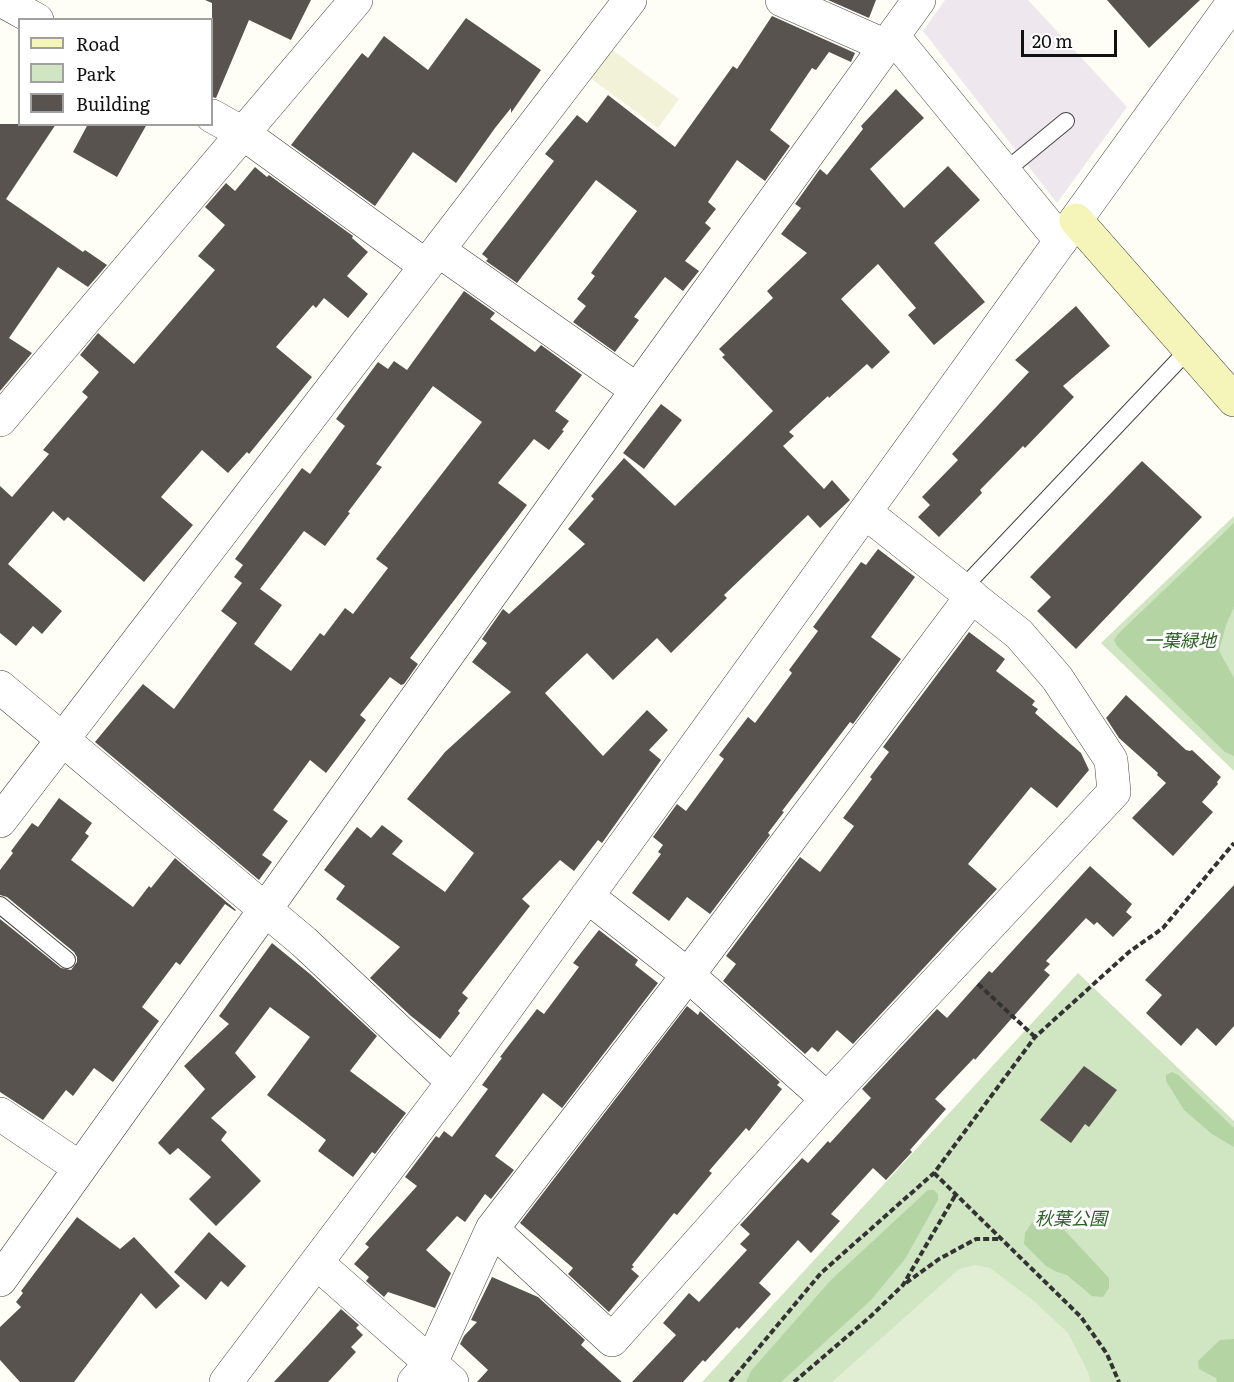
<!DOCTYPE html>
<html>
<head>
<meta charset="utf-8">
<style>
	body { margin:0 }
	#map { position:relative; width:1234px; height:1382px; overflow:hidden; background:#fefdf6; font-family:Literata,serif }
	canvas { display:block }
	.legend { position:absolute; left:18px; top:18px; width:195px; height:108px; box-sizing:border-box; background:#fff; border:2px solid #a0a0a0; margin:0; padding:8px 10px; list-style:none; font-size:18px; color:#111 }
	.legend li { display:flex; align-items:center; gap:12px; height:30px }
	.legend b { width:30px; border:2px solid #a0a0a0 }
	.scale { position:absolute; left:1021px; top:30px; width:96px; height:27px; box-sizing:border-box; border:3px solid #111; border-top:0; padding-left:8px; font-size:18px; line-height:21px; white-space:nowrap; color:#111; -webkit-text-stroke:4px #fff; paint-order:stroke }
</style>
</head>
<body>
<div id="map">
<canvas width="1234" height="1382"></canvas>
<ul class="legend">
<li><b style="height:8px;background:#f5f5b9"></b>Road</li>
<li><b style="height:16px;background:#d0e5c2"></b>Park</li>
<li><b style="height:16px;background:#58534e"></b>Building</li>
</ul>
<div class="scale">20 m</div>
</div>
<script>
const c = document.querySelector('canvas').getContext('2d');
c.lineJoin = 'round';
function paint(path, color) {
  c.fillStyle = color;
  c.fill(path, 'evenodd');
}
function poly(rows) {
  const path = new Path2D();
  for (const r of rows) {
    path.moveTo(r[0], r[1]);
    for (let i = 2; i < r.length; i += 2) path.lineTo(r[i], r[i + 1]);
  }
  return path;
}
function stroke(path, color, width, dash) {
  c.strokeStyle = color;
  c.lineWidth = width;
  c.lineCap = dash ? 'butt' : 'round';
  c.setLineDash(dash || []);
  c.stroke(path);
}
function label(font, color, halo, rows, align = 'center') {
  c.font = font + ' Literata,"Noto Sans JP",serif';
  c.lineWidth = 6;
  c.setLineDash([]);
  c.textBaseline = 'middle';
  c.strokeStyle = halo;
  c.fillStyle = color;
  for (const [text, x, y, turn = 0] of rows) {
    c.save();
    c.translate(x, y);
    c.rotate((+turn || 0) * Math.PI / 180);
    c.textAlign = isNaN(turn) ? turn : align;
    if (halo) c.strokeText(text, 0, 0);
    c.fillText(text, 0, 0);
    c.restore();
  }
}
paint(poly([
	[945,0,1028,0,1127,107,1057,203,923,31]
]), '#eee7ee');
paint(poly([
	[611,49,679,99,658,128,589,77]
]), '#f1f2d8');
paint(poly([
	[1234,516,1234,771,1101,643],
	[1078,973,1234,1121,1234,1382,702,1382]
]), '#d0e5c2');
paint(poly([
	[1234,523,1234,607,1226,625,1219,651,1234,678,1234,756,1225,752,1117,646,1114,640,1118,634],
	[1172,1072,1178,1075,1234,1128,1234,1147,1212,1134,1184,1110,1166,1081,1166,1075],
	[928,1190,934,1190,938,1194,938,1200,905,1259,871,1300,781,1382,746,1382,751,1371,831,1280],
	[1037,1215,1044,1215,1054,1219,1109,1278,1109,1288,1103,1297,1092,1296,1067,1275,1057,1272,1046,1266,1024,1244,1025,1233],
	[1234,1339,1234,1382,1217,1382,1216,1378,1199,1369,1198,1361,1220,1340]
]), '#b4d4a3');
paint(poly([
	[975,1265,990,1268,1034,1301,1068,1333,1088,1372,1091,1382,832,1382,959,1269]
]), '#e1eed3');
paint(poly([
	[205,0,311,0,291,40,249,20,216,98,212,97,212,3],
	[828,0,876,0,869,18],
	[1107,0,1200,0,1149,48],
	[772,16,855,53,851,62,829,52,816,70,812,68,770,130,790,146,765,181,737,160,708,202,716,209,705,223,711,228,685,261,699,271,683,291,665,277,634,317,639,320,615,352,573,322,586,306,577,299,595,276,591,273,637,211,596,180,517,283,486,261,488,259,482,254,554,161,545,154,577,115,587,123,608,95,675,147,733,66,737,69],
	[466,18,541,70,511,113,511,108,495,128,456,183,413,152,375,206,291,145,362,53,368,58,384,36,428,70],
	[896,89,924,118,870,169,904,208,948,166,980,200,934,243,985,302,934,345,908,315,916,308,878,264,841,299,890,352,872,369,867,364,829,398,828,396,789,432,794,436,783,446,824,489,832,480,850,500,820,528,808,515,724,595,727,598,671,653,657,638,613,680,587,653,545,693,603,756,647,710,668,730,649,750,661,760,602,843,598,840,574,871,560,860,522,899,530,906,462,993,468,998,458,1011,460,1013,440,1039,411,1016,370,978,400,947,336,899,345,886,324,870,357,827,371,838,382,825,403,841,392,854,445,892,474,853,407,799,445,752,511,692,472,662,487,643,482,639,503,609,509,614,585,544,568,529,594,499,591,496,624,458,675,506,773,411,722,357,725,355,719,349,773,298,767,291,807,253,781,234,801,208,795,204,820,169,827,175,863,129,861,126],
	[0,124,56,124,6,199,83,252,85,250,107,265,88,287,58,267,9,338,32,353,0,391],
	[88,124,147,124,117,177,73,152],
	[255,167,267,177,269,175,353,236,352,238,368,252,347,276,368,294,348,318,324,298,316,308,313,305,276,347,312,377,249,454,247,452,228,473,202,450,161,497,193,525,144,582,68,517,64,521,53,511,8,564,62,611,42,634,33,626,16,646,0,633,0,486,12,497,49,454,43,450,88,397,82,392,99,372,80,355,98,333,134,364,215,270,198,256,225,225,205,207,226,183,235,191],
	[464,291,495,313,490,319,535,352,541,345,582,375,555,411,569,421,562,430,564,431,549,450,534,439,498,483,527,505,410,658,418,664,404,684,401,685,390,677,360,715,366,720,326,773,310,760,273,810,288,821,262,855,272,862,259,880,95,742,143,684,174,709,237,623,221,611,242,583,234,577,243,565,235,559,302,468,310,474,345,426,336,419,378,362,388,369,394,361,407,370],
	[433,386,482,422,376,559,388,568,353,614,345,608,324,636,320,633,291,671,254,644,282,605,260,589,304,531,325,546,350,513,348,512,382,467,376,464],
	[1076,306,1110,346,1063,386,1074,397,1025,448,1023,446,980,490,982,493,939,537,918,517,930,505,922,497,958,460,952,454,1029,372,1015,360],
	[661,404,682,420,644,469,623,453],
	[1142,461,1202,517,1076,649,1037,611,1051,597,1030,577],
	[878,549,915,577,871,637,901,659,853,724,850,722,782,811,784,812,768,833,770,835,710,914,687,897,669,921,632,893,661,854,658,852,663,845,653,837,677,804,686,811,724,759,719,755,748,717,755,723,792,673,789,670,818,631,813,627,861,562,866,565],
	[969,632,1005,659,996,671,1035,701,1032,705,1038,709,1035,713,1081,753,1089,770,1057,808,1031,787,968,864,997,889,853,1044,837,1030,818,1052,812,1047,805,1054,723,981,736,964,726,956,800,857,820,872,854,826,843,818,872,779,870,777,889,752,883,747],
	[1126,695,1186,750,1190,751,1192,750,1221,777,1217,782,1218,784,1202,802,1213,812,1173,856,1132,818,1166,783,1157,775,1158,773,1119,738,1106,718],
	[59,798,92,823,85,833,89,836,71,860,133,907,149,886,151,888,175,858,236,910,235,911,225,904,180,965,176,962,142,1007,159,1021,113,1082,94,1068,73,1096,66,1090,43,1120,0,1092,0,919,61,968,71,970,77,962,77,957,74,952,7,897,0,895,0,870,13,853,11,851,32,823,38,827],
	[1090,866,1132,904,1126,912,1132,917,1113,937,1097,922,1094,925,1086,918,1046,961,1050,964,1044,970,1050,975,975,1060,974,1058,935,1099,946,1109,910,1150,912,1152,886,1180,873,1168,831,1214,840,1221,811,1253,798,1240,759,1283,771,1294,739,1329,737,1327,705,1362,703,1360,683,1382,632,1382,676,1335,663,1323,689,1293,699,1302,747,1250,740,1244,750,1234,740,1225,802,1158,808,1163,828,1141,830,1143,871,1098,862,1089,937,1009,947,1018,989,971,992,973],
	[1234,885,1234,1026,1216,1046,1197,1028,1181,1046,1146,1013,1162,995,1145,980],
	[599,930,638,960,635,965,658,983,562,1108,543,1093,495,1156,514,1170,491,1199,485,1194,465,1222,457,1216,426,1250,451,1273,435,1308,388,1292,384,1297,366,1281,369,1277,354,1264,369,1247,365,1244,417,1186,405,1177,436,1136,439,1138,444,1131,452,1137,488,1089,482,1085,502,1058,500,1057,537,1009,544,1014,579,967,573,963],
	[272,943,310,974,377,1036,350,1071,406,1113,375,1154,372,1152,353,1177,318,1151,326,1140,267,1095,310,1037,270,1007,235,1053,256,1077,211,1118,227,1132,221,1140,261,1181,216,1226,189,1199,211,1177,178,1148,170,1155,158,1143,205,1089,184,1066,229,1024,219,1016],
	[687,1006,698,1015,700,1011,780,1082,777,1085,782,1089,749,1131,746,1128,709,1171,712,1173,677,1215,674,1213,632,1265,634,1267,631,1269,639,1276,609,1312,568,1274,573,1268,520,1223],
	[1084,1066,1117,1090,1089,1127,1085,1124,1071,1143,1040,1120],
	[77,1217,120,1249,134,1237,180,1286,156,1309,141,1293,74,1382,20,1382,0,1360,0,1327,21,1307,16,1302,23,1293,21,1291],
	[209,1232,246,1266,228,1287,221,1281,206,1300,174,1272],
	[492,1277,538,1297,585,1340,581,1345,622,1382,477,1382,488,1370,460,1344,464,1336,477,1322,471,1320],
	[341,1309,359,1325,356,1328,363,1335,351,1347,356,1352,328,1382,274,1382]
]), '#58534e');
const lane = poly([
	[1004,172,1066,121],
	[963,588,1189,349],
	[0,905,67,960]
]);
const street = poly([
	[1,0,37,20],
	[782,0,886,46],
	[893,36,1061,241],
	[212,116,244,134,426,266],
	[438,250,637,390],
	[0,420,356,0],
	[0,687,304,942,453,1082],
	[0,821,630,0],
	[587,896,688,975,827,1099],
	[0,1114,80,1168],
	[492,1229,612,1340,827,1099,1114,792,1111,760,1057,678,1019,634,865,512],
	[317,1263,452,1382],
	[0,1280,637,390,919,0],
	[226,1382,453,1082,1234,1],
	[414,1382,431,1363,492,1229,688,975,972,596]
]);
const secondary = poly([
	[1076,220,1234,400]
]);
stroke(lane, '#444', 18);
stroke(street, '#444', 34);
stroke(secondary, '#333', 34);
stroke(poly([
	[978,984,1035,1037],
	[934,1173,1081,1317,1107,1354,1119,1382],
	[906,1283,939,1259,976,1239,1002,1239],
	[730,1382,821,1273,934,1173,1035,1037,1129,952,1163,928,1234,843],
	[794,1382,871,1316,903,1285,956,1194]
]), '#333', 4, [6, 3]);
stroke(lane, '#fff', 16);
stroke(street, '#fff', 33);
stroke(secondary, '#f5f5b9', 33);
label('italic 18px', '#2e6128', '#fff', [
	["一葉緑地",1180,642],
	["秋葉公園",1071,1220]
]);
</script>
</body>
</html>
